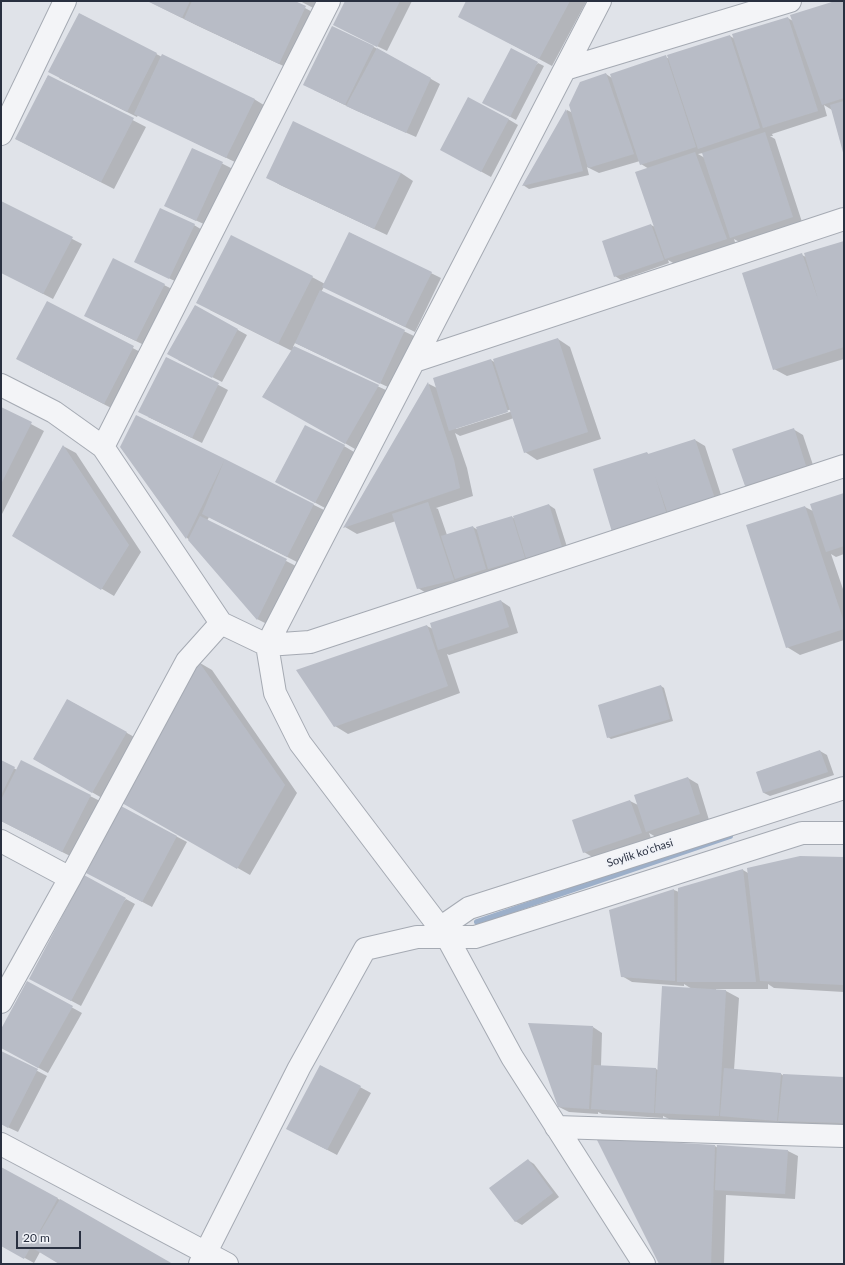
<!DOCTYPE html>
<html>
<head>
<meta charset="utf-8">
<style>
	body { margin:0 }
	#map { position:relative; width:845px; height:1265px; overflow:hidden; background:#e0e3e9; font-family:Lato,sans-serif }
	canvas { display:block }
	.frame { position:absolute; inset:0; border:2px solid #293040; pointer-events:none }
	.scale { position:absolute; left:16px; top:1231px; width:65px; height:18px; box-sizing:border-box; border:2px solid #293040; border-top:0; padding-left:5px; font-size:12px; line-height:14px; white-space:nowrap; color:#293040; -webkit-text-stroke:3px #f0f2f7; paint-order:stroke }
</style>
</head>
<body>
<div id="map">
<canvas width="845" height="1265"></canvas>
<div class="frame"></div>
<div class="scale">20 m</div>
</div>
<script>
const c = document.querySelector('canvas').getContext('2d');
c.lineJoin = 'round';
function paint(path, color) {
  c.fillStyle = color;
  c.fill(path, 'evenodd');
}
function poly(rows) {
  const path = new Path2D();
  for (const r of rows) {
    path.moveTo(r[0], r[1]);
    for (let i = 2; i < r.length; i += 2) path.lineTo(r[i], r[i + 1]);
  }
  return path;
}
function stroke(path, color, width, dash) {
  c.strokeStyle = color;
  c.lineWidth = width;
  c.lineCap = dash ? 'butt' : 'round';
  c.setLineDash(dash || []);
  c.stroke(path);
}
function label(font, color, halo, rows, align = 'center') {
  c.font = font + ' Lato,sans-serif';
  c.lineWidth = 4;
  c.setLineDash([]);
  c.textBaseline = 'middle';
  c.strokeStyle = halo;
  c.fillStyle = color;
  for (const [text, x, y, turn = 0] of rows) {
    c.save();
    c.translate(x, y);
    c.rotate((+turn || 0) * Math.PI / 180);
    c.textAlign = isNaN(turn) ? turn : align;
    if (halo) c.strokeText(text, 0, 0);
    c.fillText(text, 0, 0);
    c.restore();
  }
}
paint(poly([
	[148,1,292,1,318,15,292,70,198,26],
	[300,1,322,1,317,10],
	[347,1,412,1,387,51,344,30],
	[467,1,584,1,586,2,552,66,472,23],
	[839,1,844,1,844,154,832,110,824,105,827,116,772,134,773,136,770,136,775,139,802,222,741,243,734,239,736,245,675,264,668,260,669,263,621,280,615,276,651,225,655,227,649,169,641,164,640,161,599,173,587,167,589,175,529,189,523,185,567,110,573,113,606,74,612,78,665,57,670,59,730,36,735,39,788,18,793,21],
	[703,153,705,158,698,154],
	[80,14,162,57,254,99,267,107,239,164,138,115,137,117,59,78],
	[333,28,374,47,440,84,416,137,357,111,314,90],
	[538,63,544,66,516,120,490,106],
	[48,76,146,127,114,189,16,139],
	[508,119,518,125,491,177,451,155],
	[193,149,233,169,206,225,175,211],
	[401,173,413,181,387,235,280,185,267,177],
	[1,202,82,244,53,299,1,272],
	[194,225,204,231,179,283,135,262],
	[350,233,441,278,415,332,324,287,321,292,414,336,390,388,295,343,293,347,388,391,355,449,263,396,292,351,210,310,312,277,325,284],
	[844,242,844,359,787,376,774,369,802,255,806,257],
	[164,285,174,290,146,346,95,321],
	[47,303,146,355,117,411,30,366],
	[195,306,247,335,222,382,178,360],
	[558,339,570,347,601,439,537,460,525,452,514,418,460,436,455,433,467,468,473,496,436,508,438,509,447,535,473,527,478,530,512,517,515,519,549,505,555,509,568,550,495,572,491,570,492,573,428,594,418,588,396,521,357,534,345,527,429,384,437,388,491,360,496,363],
	[512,409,513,411,456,429,456,427],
	[167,358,228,390,202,443,148,417],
	[1,408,44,431,1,516],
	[137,416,324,510,297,562,209,517,207,521,296,566,267,624,257,619,190,540,187,538,122,447],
	[793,429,803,435,815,471,755,491,746,486,733,450],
	[695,440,705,446,724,504,623,537,647,453,650,455],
	[63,446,76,453,141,552,114,596,13,536],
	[344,446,354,452,325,508,286,487],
	[844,494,844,554,836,557,831,554,844,592,844,640,800,655,787,647,805,507,813,511],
	[501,601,510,607,518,633,449,655,447,654,460,693,348,734,335,726,427,626,433,629],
	[200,663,212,670,297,793,250,875,124,803],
	[661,686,664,688,673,721,611,739,608,737],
	[68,700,136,738,102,798,34,759],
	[820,751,827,755,834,775,770,796,764,793,757,772],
	[1,761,17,770,90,796,100,801,72,857,1,821],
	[688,778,698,784,709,820,656,837,649,833,651,838,594,858,584,852,573,821,630,801,638,805],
	[121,807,187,842,152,907,97,878],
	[844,858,844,992,774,988,768,984,768,989,716,989,716,990,726,991,739,998,734,1070,781,1074,784,1076,844,1078,844,1128,669,1119,663,1116,663,1118,602,1114,598,1112,598,1114,569,1112,559,1107,593,1027,602,1033,601,1066,656,1069,658,1070,692,989,684,984,684,986,632,982,622,976,611,911,674,890,679,892,743,870,748,873],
	[126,899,135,904,81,1006,40,984],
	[28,983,82,1013,48,1073,1,1047,1,1031],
	[1,1052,47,1076,18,1132,1,1124],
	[321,1066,371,1093,337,1155,297,1134],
	[715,1146,718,1148,788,1151,798,1156,795,1199,726,1195,724,1264,661,1264],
	[528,1160,534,1164,559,1197,522,1225,515,1221],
	[1,1168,60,1200,171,1264,61,1264,40,1252,34,1263,1,1245]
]), '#0003');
stroke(poly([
	[477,922,730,836]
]), '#9cafc9', 6);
paint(poly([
	[147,1,190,1,182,18],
	[192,1,295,1,306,6,279,64,184,19],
	[345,1,400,1,377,47,333,25],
	[466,1,570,1,539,59,458,17],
	[835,1,844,1,844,98,822,105,790,15],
	[79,13,157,53,127,112,48,72],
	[788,17,818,111,763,128,732,34],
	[332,26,374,46,345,105,303,85],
	[730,35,760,128,698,149,667,55],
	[377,48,431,78,406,133,346,106],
	[511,48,538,62,510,117,482,103],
	[162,54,255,99,226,158,134,114],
	[666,55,696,147,640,165,610,74],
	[606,73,634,154,588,168,569,105,580,82],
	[48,75,134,118,101,182,15,139],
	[468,97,509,119,481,172,440,150],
	[844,101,844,156,830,105],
	[566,109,583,171,522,186],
	[293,121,401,173,374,229,266,178],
	[765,132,793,217,730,238,702,153],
	[192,148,223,162,196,221,164,206],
	[695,152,727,239,665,259,635,172],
	[1,201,73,237,43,294,1,273],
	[160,208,195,224,169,279,134,262],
	[651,224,664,260,614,277,602,241],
	[349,232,432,272,405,327,322,287],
	[231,235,313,276,278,344,196,303],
	[844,241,844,347,773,370,742,273,802,253,819,302,804,253],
	[113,258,165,284,136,341,84,316],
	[320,290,405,330,380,384,295,343],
	[47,301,134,346,104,404,16,359],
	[195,305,238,329,212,378,167,354],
	[558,338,588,432,524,453,493,359],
	[294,346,379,385,345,444,262,397],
	[166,357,219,383,192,438,138,412],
	[491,359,508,412,449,431,433,378],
	[428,382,454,460,460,488,343,528],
	[1,407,32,422,1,484],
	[136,415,225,459,186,539,120,447],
	[305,425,345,445,315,503,275,482],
	[794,428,806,466,745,486,732,449],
	[695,439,715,499,668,514,655,476,667,515,612,532,593,469,647,452,648,454],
	[63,445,129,545,101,590,12,536],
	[225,459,314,504,287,557,202,514],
	[844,493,844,546,826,552,810,504],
	[428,502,454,580,417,589,392,514],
	[549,504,562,547,526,558,513,516],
	[805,506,844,622,844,629,786,648,746,525],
	[200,516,287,559,257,620,188,540],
	[512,516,525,558,488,569,476,527],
	[473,526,486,569,455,579,441,536],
	[501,600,509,627,438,650,430,623],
	[427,625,448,686,334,727,296,670],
	[199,662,285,785,237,869,122,803],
	[661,685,670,719,607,738,598,705],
	[67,699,127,732,92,793,33,759],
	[820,750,828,772,763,793,756,772],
	[1,760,15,767,1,795],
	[21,760,91,795,62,852,1,821,1,800],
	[688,777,700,814,646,832,634,795],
	[630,800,642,833,583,853,572,820],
	[121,806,177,836,142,902,86,873],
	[800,856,844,857,844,985,760,981,747,868],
	[743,869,756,982,677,982,678,888],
	[84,875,126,898,71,1001,29,979],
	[674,889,675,981,621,977,609,910],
	[27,981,73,1006,38,1068,1,1048,1,1029],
	[662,986,726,990,719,1116,655,1113],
	[528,1023,593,1026,589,1109,558,1107],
	[1,1051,38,1069,8,1128,1,1124],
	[320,1065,361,1086,327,1150,286,1129],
	[594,1065,656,1068,654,1113,591,1109],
	[724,1068,781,1073,777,1121,720,1116],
	[783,1074,844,1077,844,1123,778,1121],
	[596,1138,715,1145,711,1264,659,1264],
	[717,1145,788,1150,785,1194,715,1190],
	[528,1159,553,1193,515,1222,489,1188],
	[1,1167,58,1198,24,1259,1,1246],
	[60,1199,173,1264,59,1264,31,1247]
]), '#b8bcc6');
const minor = poly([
	[600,1,267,645,275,693,300,743,447,937,512,1057,644,1264],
	[565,69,790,1],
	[1,134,65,1],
	[414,361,844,219],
	[1,385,54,412,103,447,221,623,267,645,310,642,844,466],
	[103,447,329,1],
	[1,841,70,878],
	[440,928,469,908,844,788],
	[1,1002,70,878,187,661,221,623],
	[556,1127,844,1136],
	[1,1144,227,1264],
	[200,1264,299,1068,365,949,417,937,475,937,802,833,844,833]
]);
stroke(minor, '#a5aab3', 24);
stroke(minor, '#f3f4f7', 22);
label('11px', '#293040', '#f0f2f7', [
	["Soylik ko'chasi",640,853,-18]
]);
</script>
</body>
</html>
